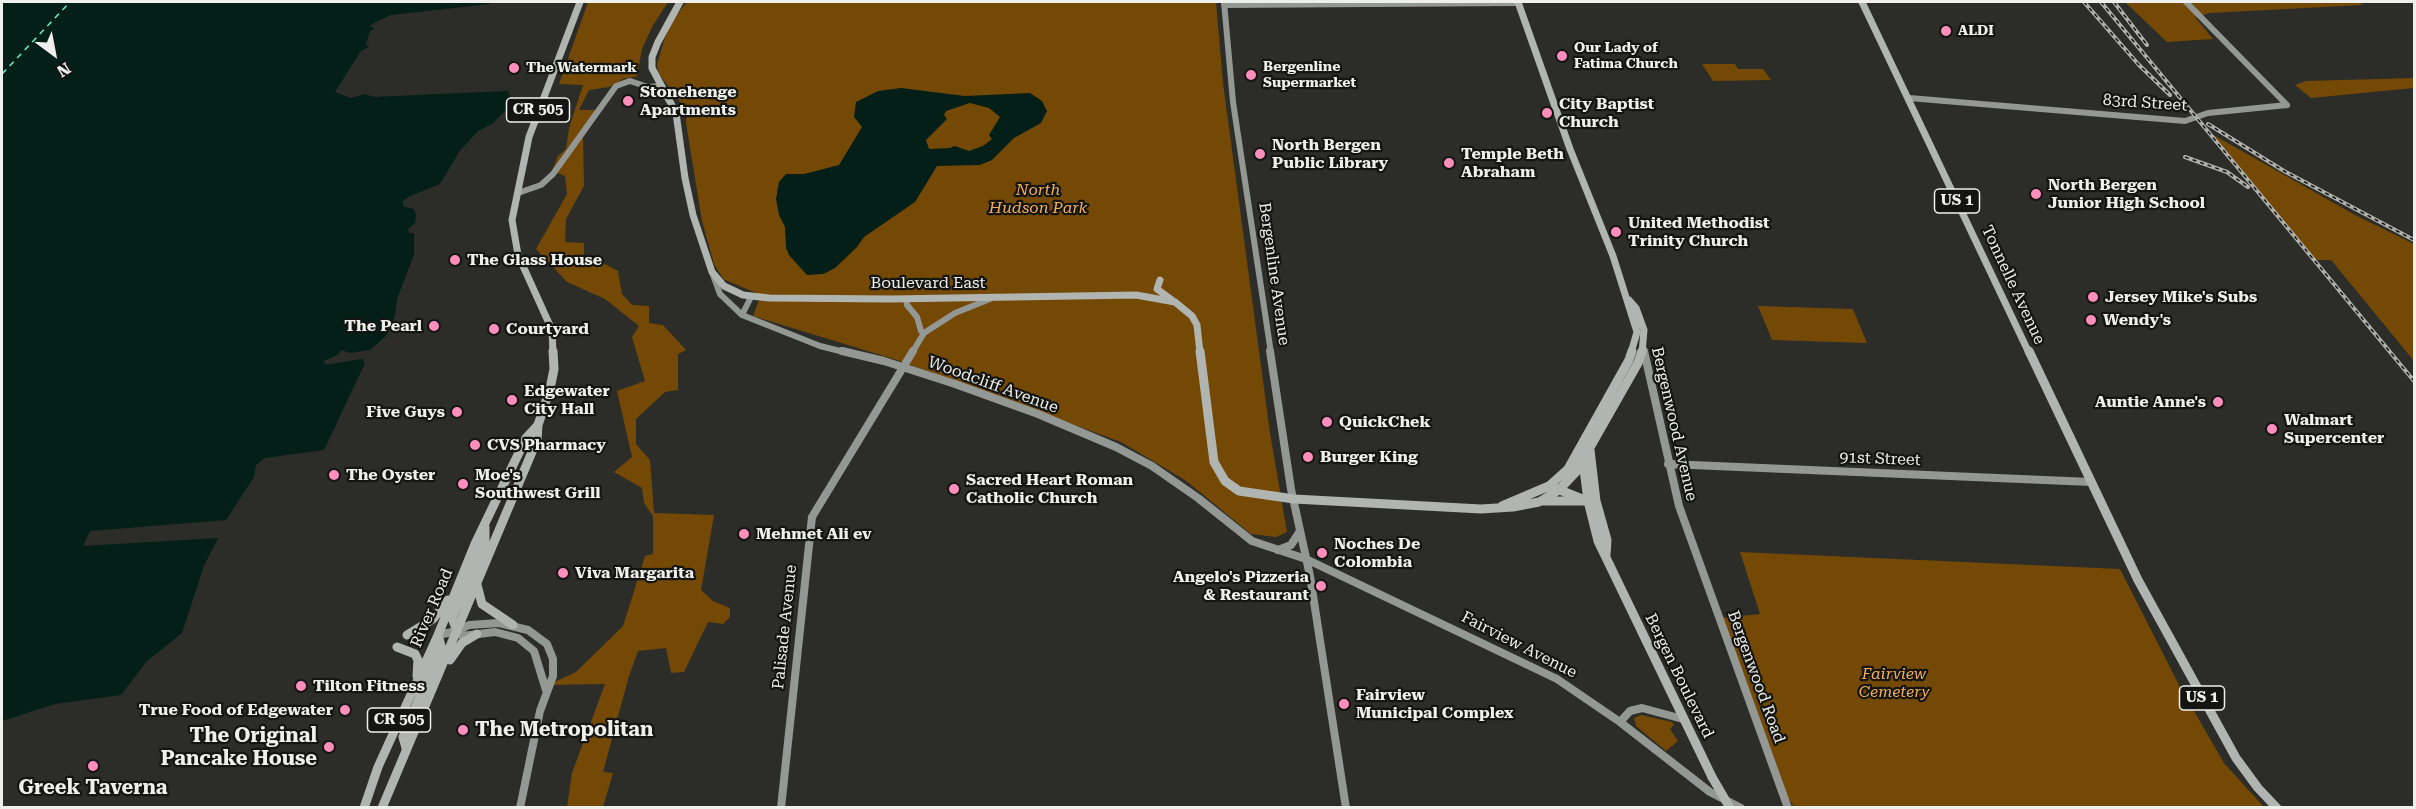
<!DOCTYPE html>
<html>
<head>
<meta charset="utf-8">
<style>
	body { margin:0 }
	#map { position:relative; width:2416px; height:809px; overflow:hidden; background:#2c2d28; font-family:"Roboto Serif",serif }
	canvas { display:block }
	.frame { position:absolute; inset:0; border:3px solid #eff0ec; pointer-events:none }
	.north { position:absolute; left:24px; top:24px; width:60px; height:60px; -webkit-text-stroke:4px #141513; paint-order:stroke; rotate:148deg; font-size:16px; font-weight:700; line-height:24px; text-align:center; color:#eff0ec }
	.north::after { content:''; display:block; margin:auto; width:21px; height:27px; background:#eff0ec; clip-path:polygon(50% 0,100% 100%,50% 72%,0 100%) }
</style>
</head>
<body>
<div id="map">
<canvas width="2416" height="809"></canvas>
<div class="frame"></div>
<div class="north">N</div>
</div>
<script>
const c = document.querySelector('canvas').getContext('2d');
c.lineJoin = 'round';
function paint(path, color) {
  c.fillStyle = color;
  c.fill(path, 'evenodd');
}
function poly(rows) {
  const path = new Path2D();
  for (const r of rows) {
    path.moveTo(r[0], r[1]);
    for (let i = 2; i < r.length; i += 2) path.lineTo(r[i], r[i + 1]);
  }
  return path;
}
function stroke(path, color, width, dash) {
  c.strokeStyle = color;
  c.lineWidth = width;
  c.lineCap = dash ? 'butt' : 'round';
  c.setLineDash(dash || []);
  c.stroke(path);
}
function label(font, color, halo, rows, align = 'center') {
  c.font = font + ' "Roboto Serif",serif';
  c.lineWidth = 4.5;
  c.setLineDash([]);
  c.textBaseline = 'middle';
  c.strokeStyle = halo;
  c.fillStyle = color;
  for (const [text, x, y, turn = 0] of rows) {
    c.save();
    c.translate(x, y);
    c.rotate((+turn || 0) * Math.PI / 180);
    c.textAlign = isNaN(turn) ? turn : align;
    if (halo) c.strokeText(text, 0, 0);
    c.fillText(text, 0, 0);
    c.restore();
  }
}
paint(poly([
	[588,2,668,2,652,27,642,49,637,76,623,79,609,87,589,90,579,110,600,110,583,138,584,186,566,219,565,242,584,243,584,264,603,263,618,271,622,294,632,305,649,306,649,323,663,325,686,350,678,354,678,390,665,392,636,419,636,444,650,460,654,513,714,515,701,590,713,601,730,608,730,617,723,624,708,622,684,672,671,673,666,648,638,651,629,676,603,772,613,773,603,807,567,807,572,773,605,684,548,685,576,672,623,626,645,556,653,554,653,516,644,503,642,488,614,472,632,457,617,391,645,381,632,337,639,326,605,299,567,282,536,249,567,194,565,176,552,171,558,156,566,149,569,128,583,85,559,84],
	[687,2,1216,2,1223,83,1270,433,1287,532,1276,537,1251,534,1185,480,1121,442,897,360,753,316,761,295,723,279,714,264,702,221,686,123,687,111,659,74,657,65,664,40,674,18],
	[2125,2,2394,2,2360,3,2362,5,2210,13,2195,17,2213,39,2167,42],
	[1702,64,1735,64,1738,69,1763,69,1771,80,1713,81],
	[2414,78,2414,88,2311,98,2295,85,2306,81],
	[2210,133,2357,216,2414,244,2414,361,2331,260,2314,260],
	[1758,306,1853,309,1867,343,1772,340],
	[1740,552,2120,569,2179,685,2224,763,2264,807,1794,807,1783,790,1721,618,1760,614],
	[1641,715,1672,722,1674,725,1670,729,1678,741,1666,751,1636,726,1634,718]
]), '#744905');
paint(poly([
	[2,2,491,2,490,4,391,15,372,24,370,27,375,28,370,31,366,44,369,47,361,51,335,92,351,98,365,94,374,97,505,91,508,91,510,97,510,106,492,124,478,131,459,152,440,184,410,196,403,201,403,206,414,209,416,215,415,223,408,229,409,233,414,233,414,255,397,299,395,316,386,336,370,350,350,353,341,350,339,354,324,361,325,364,330,364,362,359,365,363,324,450,265,458,256,465,254,477,226,520,90,531,83,546,218,538,204,566,182,633,146,662,121,695,55,704,2,721],
	[901,88,965,96,1030,93,1042,101,1047,111,1041,123,1014,138,992,160,980,165,937,166,915,202,864,237,857,247,835,268,823,274,807,275,789,255,786,248,785,227,779,215,776,199,779,182,786,174,804,174,839,165,862,127,854,117,856,102,878,91],
	[970,103,989,108,1000,117,989,135,992,139,983,146,969,151,955,146,950,148,929,149,926,140,947,119,944,115,946,111]
]), '#031f17');
stroke(poly([
	[2,74,70,2]
]), '#70efc6', 1.5, [6, 5]);
stroke(poly([
	[1224,2,1233,102,1271,353],
	[2186,2,2287,105],
	[1224,5,1519,3],
	[1909,98,2185,121,2208,113,2287,105],
	[518,193,541,185,553,174,616,86,630,81,648,87,660,86],
	[713,275,720,294,742,315,820,346,848,353],
	[906,299,907,305,917,317,921,331,924,333],
	[742,315,751,297],
	[1643,347,1645,353],
	[912,353,924,333,955,313,990,299]
]), '#949894', 6);
stroke(poly([
	[842,351,884,361,955,384,1038,414,1116,447,1152,466,1198,498,1252,541,1306,559,1557,679,1620,722,1710,792,1741,808],
	[1270,351,1291,489,1310,576,1346,808],
	[1644,351,1679,506,1788,808],
	[1668,464,2091,482],
	[1278,550,1291,545,1300,531],
	[457,631,462,636,495,632,518,638,534,651,546,690],
	[438,635,457,631,469,625,499,623,528,630,547,644,553,659,553,676,540,711,520,808],
	[1620,722,1630,711,1642,708,1683,719],
	[781,808,812,517,913,351]
]), '#949894', 8);
stroke(poly([
	[680,2,658,42,652,57,652,68,676,113,685,178,693,215,712,272,724,286,743,295,769,298,891,299,1136,295,1175,302,1192,316,1197,325,1200,353],
	[1518,2,1570,149,1613,256,1637,332,1631,353],
	[1862,2,2029,353],
	[1160,280,1157,289,1172,300],
	[1629,300,1636,308,1644,330,1642,353],
	[553,353,552,330,518,255,512,220,529,137,580,2]
]), '#b1b5b1', 7);
stroke(poly([
	[1200,351,1214,462,1225,481,1239,491,1294,499,1481,509,1513,507,1539,502,1559,490,1576,472,1638,363,1642,351],
	[2029,351,2138,580,2236,758,2258,788,2277,808],
	[1590,450,1596,501,1607,540,1606,555],
	[1583,461,1588,501,1598,541,1712,777],
	[1555,488,1587,501],
	[1543,501,1593,501],
	[1502,506,1549,486,1568,469,1629,360,1632,351],
	[477,585,482,604,513,625],
	[457,631,452,618,480,555,485,541,485,527],
	[407,635,433,619,448,600],
	[397,647,415,654,418,660,417,676],
	[450,660,462,643,477,634],
	[406,748,403,737,441,646,438,635],
	[364,808,378,767,438,635,475,544,526,438,538,425,550,389,554,369,553,351],
	[382,808,537,440,538,425]
]), '#b1b5b1', 9);
const rail = poly([
	[2084,2,2139,65,2170,95],
	[2101,2,2414,381],
	[2114,2,2147,45],
	[2208,124,2284,171,2414,240],
	[2185,157,2227,172,2248,187]
]);
stroke(rail, '#afb0ac', 4);
stroke(rail, '#141513', 1.5, [4]);
stroke(poly([
	[1712,777,1730,808]
]), '#b1b5b1', 9);
for (const [x, y, r, color] of [
	[1946,31,6,"#ff8ebb"],
	[1562,56,6,"#ff8ebb"],
	[514,68,6,"#ff8ebb"],
	[1251,75,6,"#ff8ebb"],
	[628,101,6,"#ff8ebb"],
	[1547,113,6,"#ff8ebb"],
	[1260,154,6,"#ff8ebb"],
	[1449,163,6,"#ff8ebb"],
	[2036,194,6,"#ff8ebb"],
	[1616,232,6,"#ff8ebb"],
	[455,260,6,"#ff8ebb"],
	[2093,297,6,"#ff8ebb"],
	[2091,320,6,"#ff8ebb"],
	[434,326,6,"#ff8ebb"],
	[494,329,6,"#ff8ebb"],
	[512,400,6,"#ff8ebb"],
	[2218,402,6,"#ff8ebb"],
	[457,412,6,"#ff8ebb"],
	[1327,422,6,"#ff8ebb"],
	[2272,429,6,"#ff8ebb"],
	[475,445,6,"#ff8ebb"],
	[1308,457,6,"#ff8ebb"],
	[334,475,6,"#ff8ebb"],
	[463,484,6,"#ff8ebb"],
	[954,489,6,"#ff8ebb"],
	[744,534,6,"#ff8ebb"],
	[1322,553,6,"#ff8ebb"],
	[563,573,6,"#ff8ebb"],
	[1321,586,6,"#ff8ebb"],
	[301,686,6,"#ff8ebb"],
	[1344,704,6,"#ff8ebb"],
	[345,710,6,"#ff8ebb"],
	[463,730,6,"#ff8ebb"],
	[329,747,6,"#ff8ebb"],
	[93,766,6,"#ff8ebb"]
]) {
  const dot = new Path2D();
  dot.arc(x, y, r, 0, 2 * Math.PI);
  c.fillStyle = color;
  c.fill(dot);
  stroke(dot, '#141513', 2);
}
label('bold 14px', '#eff0ec', '#141513', [
	["ALDI",1958,31],
	["Our Lady of",1574,48],
	["Fatima Church",1574,64],
	["Bergenline",1263,67],
	["Supermarket",1263,83],
	["The Watermark",526,68]
], 'left');
for (const [x, y, w] of [
	[538,110,63],
	[1957,201,45],
	[2202,698,45],
	[399,720,63]
]) {
  const box = new Path2D();
  box.roundRect(x - w / 2, y - 12, w, 24, 4.5);
  c.fillStyle = '#141513';
  c.fill(box);
  stroke(box, '#eff0ec', 1.5);
}
label('bold 15px', '#eff0ec', null, [
	["CR 505",538,110],
	["US 1",1957,201],
	["US 1",2202,698],
	["CR 505",399,720]
]);
label('bold 16px', '#eff0ec', '#141513', [
	["Stonehenge",640,92],
	["Apartments",640,110],
	["City Baptist",1559,104],
	["Church",1559,122],
	["North Bergen",1272,145],
	["Public Library",1272,163],
	["Temple Beth",1461,154],
	["Abraham",1461,172],
	["North Bergen",2048,185],
	["Junior High School",2048,203],
	["United Methodist",1628,223],
	["Trinity Church",1628,241],
	["The Glass House",467,260],
	["Jersey Mike's Subs",2105,297],
	["Wendy's",2103,320],
	["The Pearl",422,326,"right"],
	["Courtyard",506,329],
	["Edgewater",524,391],
	["City Hall",524,409],
	["Auntie Anne's",2206,402,"right"],
	["Five Guys",445,412,"right"],
	["Walmart",2284,420],
	["Supercenter",2284,438],
	["QuickChek",1339,422],
	["CVS Pharmacy",487,445],
	["Burger King",1320,457],
	["The Oyster",346,475],
	["Moe's",475,475],
	["Southwest Grill",475,493],
	["Sacred Heart Roman",966,480],
	["Catholic Church",966,498],
	["Mehmet Ali ev",756,534],
	["Noches De",1334,544],
	["Colombia",1334,562],
	["Viva Margarita",575,573],
	["Angelo's Pizzeria",1309,577,"right"],
	["& Restaurant",1309,595,"right"],
	["Tilton Fitness",313,686],
	["Fairview",1356,695],
	["Municipal Complex",1356,713],
	["True Food of Edgewater",333,710,"right"]
], 'left');
label('16px', '#eff0ec', '#141513', [
	["83rd Street",2145,103,4],
	["Bergenline Avenue",1274,274,82],
	["Boulevard East",928,283],
	["Tonnelle Avenue",2013,285,65],
	["Woodcliff Avenue",993,385,20],
	["Bergenwood Avenue",1674,424,77],
	["91st Street",1880,459,2],
	["River Road",432,608,-67],
	["Palisade Avenue",785,627,-84],
	["Fairview Avenue",1519,645,27],
	["Bergen Boulevard",1679,676,64],
	["Bergenwood Road",1756,677,70]
]);
label('italic 16px', '#f3af5b', '#141513', [
	["North",1038,190],
	["Hudson Park",1038,208],
	["Fairview",1894,674],
	["Cemetery",1894,692]
]);
label('bold 20px', '#eff0ec', '#141513', [
	["The Metropolitan",475,730],
	["The Original",317,736,"right"],
	["Pancake House",317,759,"right"],
	["Greek Taverna",93,788,"center"]
], 'left');
</script>
</body>
</html>
